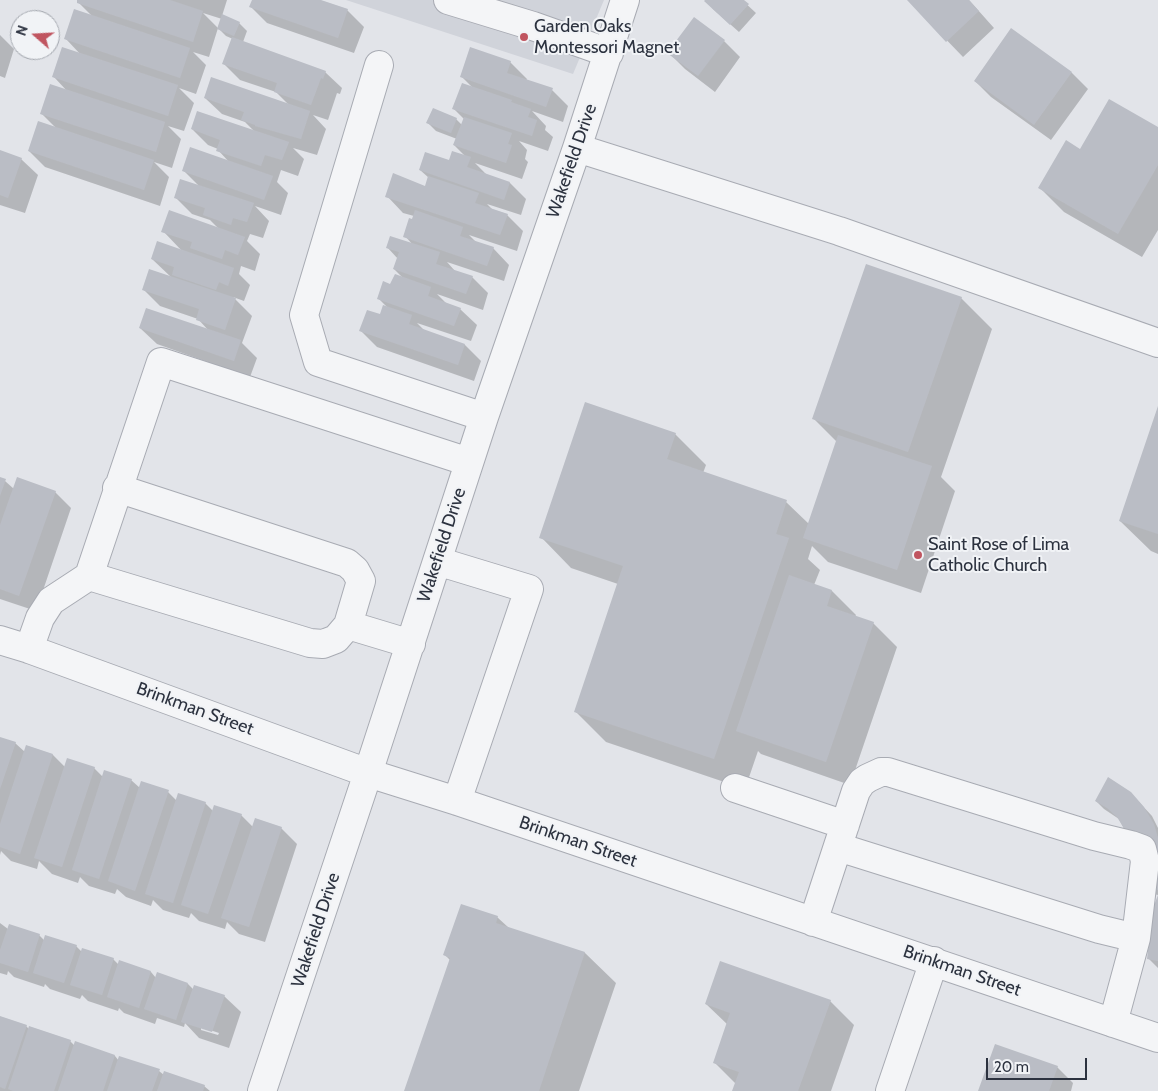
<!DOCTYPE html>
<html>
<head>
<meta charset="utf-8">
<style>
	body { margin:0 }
	#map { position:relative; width:1158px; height:1091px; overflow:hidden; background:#e2e4e9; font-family:Cabin,sans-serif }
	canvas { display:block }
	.north { position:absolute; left:10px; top:10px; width:50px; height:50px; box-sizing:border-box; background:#f1f3f6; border:1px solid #a2a6ad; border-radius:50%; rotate:289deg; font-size:14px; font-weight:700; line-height:20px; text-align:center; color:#2c323f }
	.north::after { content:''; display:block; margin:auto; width:18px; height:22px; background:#c05560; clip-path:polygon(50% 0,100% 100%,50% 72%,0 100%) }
	.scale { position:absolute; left:986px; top:1058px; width:101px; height:22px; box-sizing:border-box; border:2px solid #2c323f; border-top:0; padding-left:6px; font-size:15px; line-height:18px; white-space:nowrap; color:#2c323f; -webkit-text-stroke:4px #f1f3f6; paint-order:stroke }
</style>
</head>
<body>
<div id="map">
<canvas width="1158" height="1091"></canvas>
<div class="north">N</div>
<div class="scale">20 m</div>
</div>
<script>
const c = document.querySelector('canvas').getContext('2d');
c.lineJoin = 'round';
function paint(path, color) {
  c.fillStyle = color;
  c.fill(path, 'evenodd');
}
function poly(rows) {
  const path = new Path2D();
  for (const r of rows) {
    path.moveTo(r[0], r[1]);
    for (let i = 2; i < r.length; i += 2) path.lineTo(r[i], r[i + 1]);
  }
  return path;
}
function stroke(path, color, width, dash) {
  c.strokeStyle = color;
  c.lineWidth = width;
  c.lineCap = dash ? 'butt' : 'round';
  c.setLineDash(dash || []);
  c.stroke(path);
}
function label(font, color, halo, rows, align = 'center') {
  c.font = font + ' Cabin,sans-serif';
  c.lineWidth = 4;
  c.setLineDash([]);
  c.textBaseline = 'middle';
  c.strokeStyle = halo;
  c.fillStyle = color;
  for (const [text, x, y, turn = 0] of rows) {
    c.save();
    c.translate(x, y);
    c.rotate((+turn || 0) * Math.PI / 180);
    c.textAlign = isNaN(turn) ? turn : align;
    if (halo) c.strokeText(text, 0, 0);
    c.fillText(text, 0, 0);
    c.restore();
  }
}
paint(poly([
	[346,0,604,0,573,74]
]), '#d0d3da');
paint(poly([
	[79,0,227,0,222,16,239,23,247,31,243,42,325,72,342,88,340,94,337,93,328,120,313,115,326,129,317,155,293,148,304,159,298,176,281,170,277,182,288,193,281,215,255,206,269,221,263,238,250,234,247,241,260,254,255,271,241,266,239,274,250,285,244,301,233,297,252,316,242,343,257,358,250,377,157,344,140,328,208,330,198,319,160,306,144,290,172,278,152,259,182,251,163,231,219,229,210,220,192,214,175,197,200,187,184,171,229,162,218,150,218,149,208,145,192,129,255,132,245,122,222,114,205,98,289,105,276,92,240,80,224,64,233,39,226,36,218,28,209,57,193,52,206,65,196,94,179,88,194,103,184,131,168,126,181,139,172,168,154,162,169,177,160,206,45,167,29,151,56,128,41,113,67,91,54,77,81,55,66,39,92,16,78,2],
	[203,13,222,19,218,28],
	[253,0,317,0,347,10,364,27,354,53,267,23,251,7],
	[707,0,742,0,756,13,739,32,713,9],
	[908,0,969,0,994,28,963,57],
	[1012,30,1072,73,1088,89,1051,140,991,97,975,81],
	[0,35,14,49,5,78,0,76],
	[724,41,740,57,715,92,685,69,669,53],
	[510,62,527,79,526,81,552,90,568,106,563,122,532,111,546,126,545,130,553,137,548,151,519,141,527,150,525,159,528,162,522,179,475,163,487,175,510,183,526,199,521,215,487,204,494,211,507,215,523,231,517,251,469,235,477,243,493,248,509,265,504,281,447,262,455,271,472,277,488,293,483,310,437,294,447,304,460,309,477,325,471,341,417,323,426,332,465,345,481,361,474,381,377,347,361,331,389,309,378,298,391,285,403,278,394,269,398,259,387,247,413,245,405,236,414,216,403,213,387,196,426,187,429,178,420,170,466,157,454,145,457,139,436,131,428,123,456,119,462,125,464,119,454,109,473,88,462,77],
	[1158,129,1158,230,1142,257,1064,212,1040,188,1081,151],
	[0,152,21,159,38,175,25,213,0,205],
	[961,298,992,329,941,477,955,491,921,593,828,562,812,546,808,559,820,570,814,585,832,591,856,615,855,617,873,623,897,647,850,785,761,754,758,751,745,789,606,742,575,711,618,584,571,568,541,537,675,434,706,465,703,473,786,502,809,524,837,442,814,419],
	[1158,408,1158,554,1151,551,1120,521],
	[0,479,5,481,14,489,55,492,71,508,36,611,0,599],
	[0,738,15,743,25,752,27,746,53,755,66,768,94,768,103,777,131,780,140,788,168,792,177,801,205,803,213,811,241,815,253,827,281,828,297,844,265,942,239,934,227,922,225,929,199,921,191,913,189,918,163,910,153,900,151,906,126,897,117,889,115,894,89,886,80,877,78,883,52,874,39,861,37,869,11,861,1,851,0,855],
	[1096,801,1139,802,1152,816,1158,828,1158,895,1141,891,1134,848,1119,819,1104,809],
	[1158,898,1158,968,1148,958],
	[497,917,509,928,585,953,616,983,579,1091,406,1091,450,960,445,955],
	[0,923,8,929,39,935,44,940,76,946,82,952,113,959,119,965,120,961,151,972,156,978,188,984,194,990,224,996,241,1012,229,1048,199,1038,185,1023,184,1027,157,1018,155,1024,124,1013,119,1008,118,1011,88,1001,82,995,80,999,50,989,45,984,44,987,14,977,8,971,7,975,0,973],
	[201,1027,219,1033,218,1035,201,1030],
	[830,1001,854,1025,831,1091,733,1091,736,1084,715,1063,728,1025,706,1004],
	[0,1018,26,1026,29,1029,70,1041,75,1046,76,1043,115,1056,119,1061,159,1071,164,1075,204,1086,210,1091,0,1091],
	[1057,1067,1073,1083,1071,1091,980,1091]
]), '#0003');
paint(poly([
	[77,0,170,0,203,11,193,42,77,3],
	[252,0,321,0,348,9,338,38,249,7],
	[705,0,744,0,749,4,730,25,704,1],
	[907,0,969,0,979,11,946,42],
	[74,9,190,48,180,78,64,39],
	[222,14,240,22,234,36,217,29],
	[694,17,725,40,698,76,667,53],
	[1011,28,1072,72,1034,125,974,81],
	[232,37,326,71,323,79,321,78,311,105,274,92,277,83,222,64],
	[62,47,178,85,168,116,52,77],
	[470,47,511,61,507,73,553,88,546,107,460,77],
	[211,77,310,111,301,139,255,126,255,125,241,120,244,112,204,98],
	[462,83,512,100,511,102,531,109,528,117,537,120,532,136,452,109],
	[50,84,165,122,156,152,40,114],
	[1109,99,1158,127,1158,165,1118,234,1038,188,1066,140,1080,149],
	[433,108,457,118,451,133,426,123],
	[197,111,289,142,282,160,265,155,261,166,216,151,220,140,191,129],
	[464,117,512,133,508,144,512,145,506,163,453,145],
	[38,121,154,160,144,190,28,151],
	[190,147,273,176,264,200,182,171],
	[0,150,22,158,8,198,0,195],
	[452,151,471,157,467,167,510,182,504,200,419,170,425,152,449,160],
	[393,173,425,186,428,176,479,193,475,203,508,214,500,235,385,197],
	[180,179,254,203,247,222,233,218,231,225,203,215,205,208,174,198],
	[169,210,245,237,238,255,225,250,222,259,190,248,192,242,161,232],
	[415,210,463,227,460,236,494,247,487,266,403,237,409,218,412,219],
	[390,236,440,252,436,264,473,276,466,294,393,269,399,252,386,248],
	[157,241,234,268,228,286,219,282,216,290,172,275,174,267,151,259],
	[866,264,962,297,908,452,812,419],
	[149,269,236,298,225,330,196,320,199,309,142,290],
	[395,274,431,287,428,296,461,308,454,326,377,299,383,281,390,284],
	[383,305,412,315,409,324,465,344,458,365,359,331,367,310,380,314],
	[146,308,241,340,234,361,139,328],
	[585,402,676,433,667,459,787,500,776,534,789,538,714,759,574,712,623,566,539,538],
	[1158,406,1158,534,1119,521],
	[838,435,932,466,897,570,803,538],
	[0,477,6,479,0,496],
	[17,477,56,491,19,596,0,589,0,525],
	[789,575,832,590,827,606,874,622,826,762,736,731],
	[0,737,16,742,0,789],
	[26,745,53,754,20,854,0,847,0,824],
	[67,758,95,767,62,867,34,858],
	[104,770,132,779,99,879,72,870],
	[1108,777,1131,792,1144,807,1154,824,1158,838,1158,890,1142,886,1134,863,1128,835,1117,817,1107,808,1095,801],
	[141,781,169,790,135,891,108,881],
	[178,793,206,802,173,903,145,894],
	[214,805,242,814,208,914,181,905],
	[255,818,282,827,249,927,221,918],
	[1158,895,1158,961,1147,959,1153,908],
	[461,904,498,916,496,923,585,952,539,1091,404,1091,450,958,443,955],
	[9,924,40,934,28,972,0,963,0,950],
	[45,935,77,945,64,983,33,973],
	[82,948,114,958,102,995,70,985],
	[119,960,151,971,139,1008,107,997],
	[720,961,831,1000,798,1091,732,1091,739,1072,713,1063,730,1013,705,1004],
	[157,972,188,983,176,1020,144,1009],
	[194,985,225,995,212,1032,181,1022],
	[0,1016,27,1025,5,1089,0,1087],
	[29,1026,71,1040,54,1091,13,1091,8,1089],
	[75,1041,115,1055,103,1091,58,1091],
	[995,1044,1058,1066,1049,1091,978,1091],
	[119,1056,160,1069,152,1091,107,1091],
	[164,1071,205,1085,203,1091,157,1091]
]), '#babdc5');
const minor = poly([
	[448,0,533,26,609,53],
	[379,65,304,315,318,362,484,417],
	[577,148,839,231,1158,343],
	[437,561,529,589,457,801],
	[89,576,310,643,323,644,336,639,348,625,361,581,355,570,347,563,117,488],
	[348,625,411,644],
	[0,640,29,649,368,773,457,801,1158,1038],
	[29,649,40,618,51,601,89,576,161,362,469,462],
	[735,788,845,825],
	[838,847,1099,929,1136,938],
	[813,922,856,791,862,782,868,778,881,772,888,772,1094,836,1131,845,1142,849,1145,861,1136,938,1113,1023],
	[262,1091,368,773,484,417,577,148,625,0],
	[890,1091,934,961]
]);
stroke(minor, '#a8abb3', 30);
stroke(minor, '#f4f5f7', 28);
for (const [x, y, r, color] of [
	[524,37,5,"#c05560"],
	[918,555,5,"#c05560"]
]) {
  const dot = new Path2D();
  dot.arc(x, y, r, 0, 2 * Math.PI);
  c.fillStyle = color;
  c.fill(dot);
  stroke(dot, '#f1f3f6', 2);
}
label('18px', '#2c323f', '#f1f3f6', [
	["Garden Oaks",534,27],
	["Montessori Magnet",534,48],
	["Saint Rose of Lima",928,545],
	["Catholic Church",928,566]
], 'left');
label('18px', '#2c323f', '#f1f3f6', [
	["Wakefield Drive",572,161,-71],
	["Wakefield Drive",442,545,-72],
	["Brinkman Street",195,709,20],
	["Brinkman Street",578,842,19],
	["Wakefield Drive",316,930,-72],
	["Brinkman Street",962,971,19]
]);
</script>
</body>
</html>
